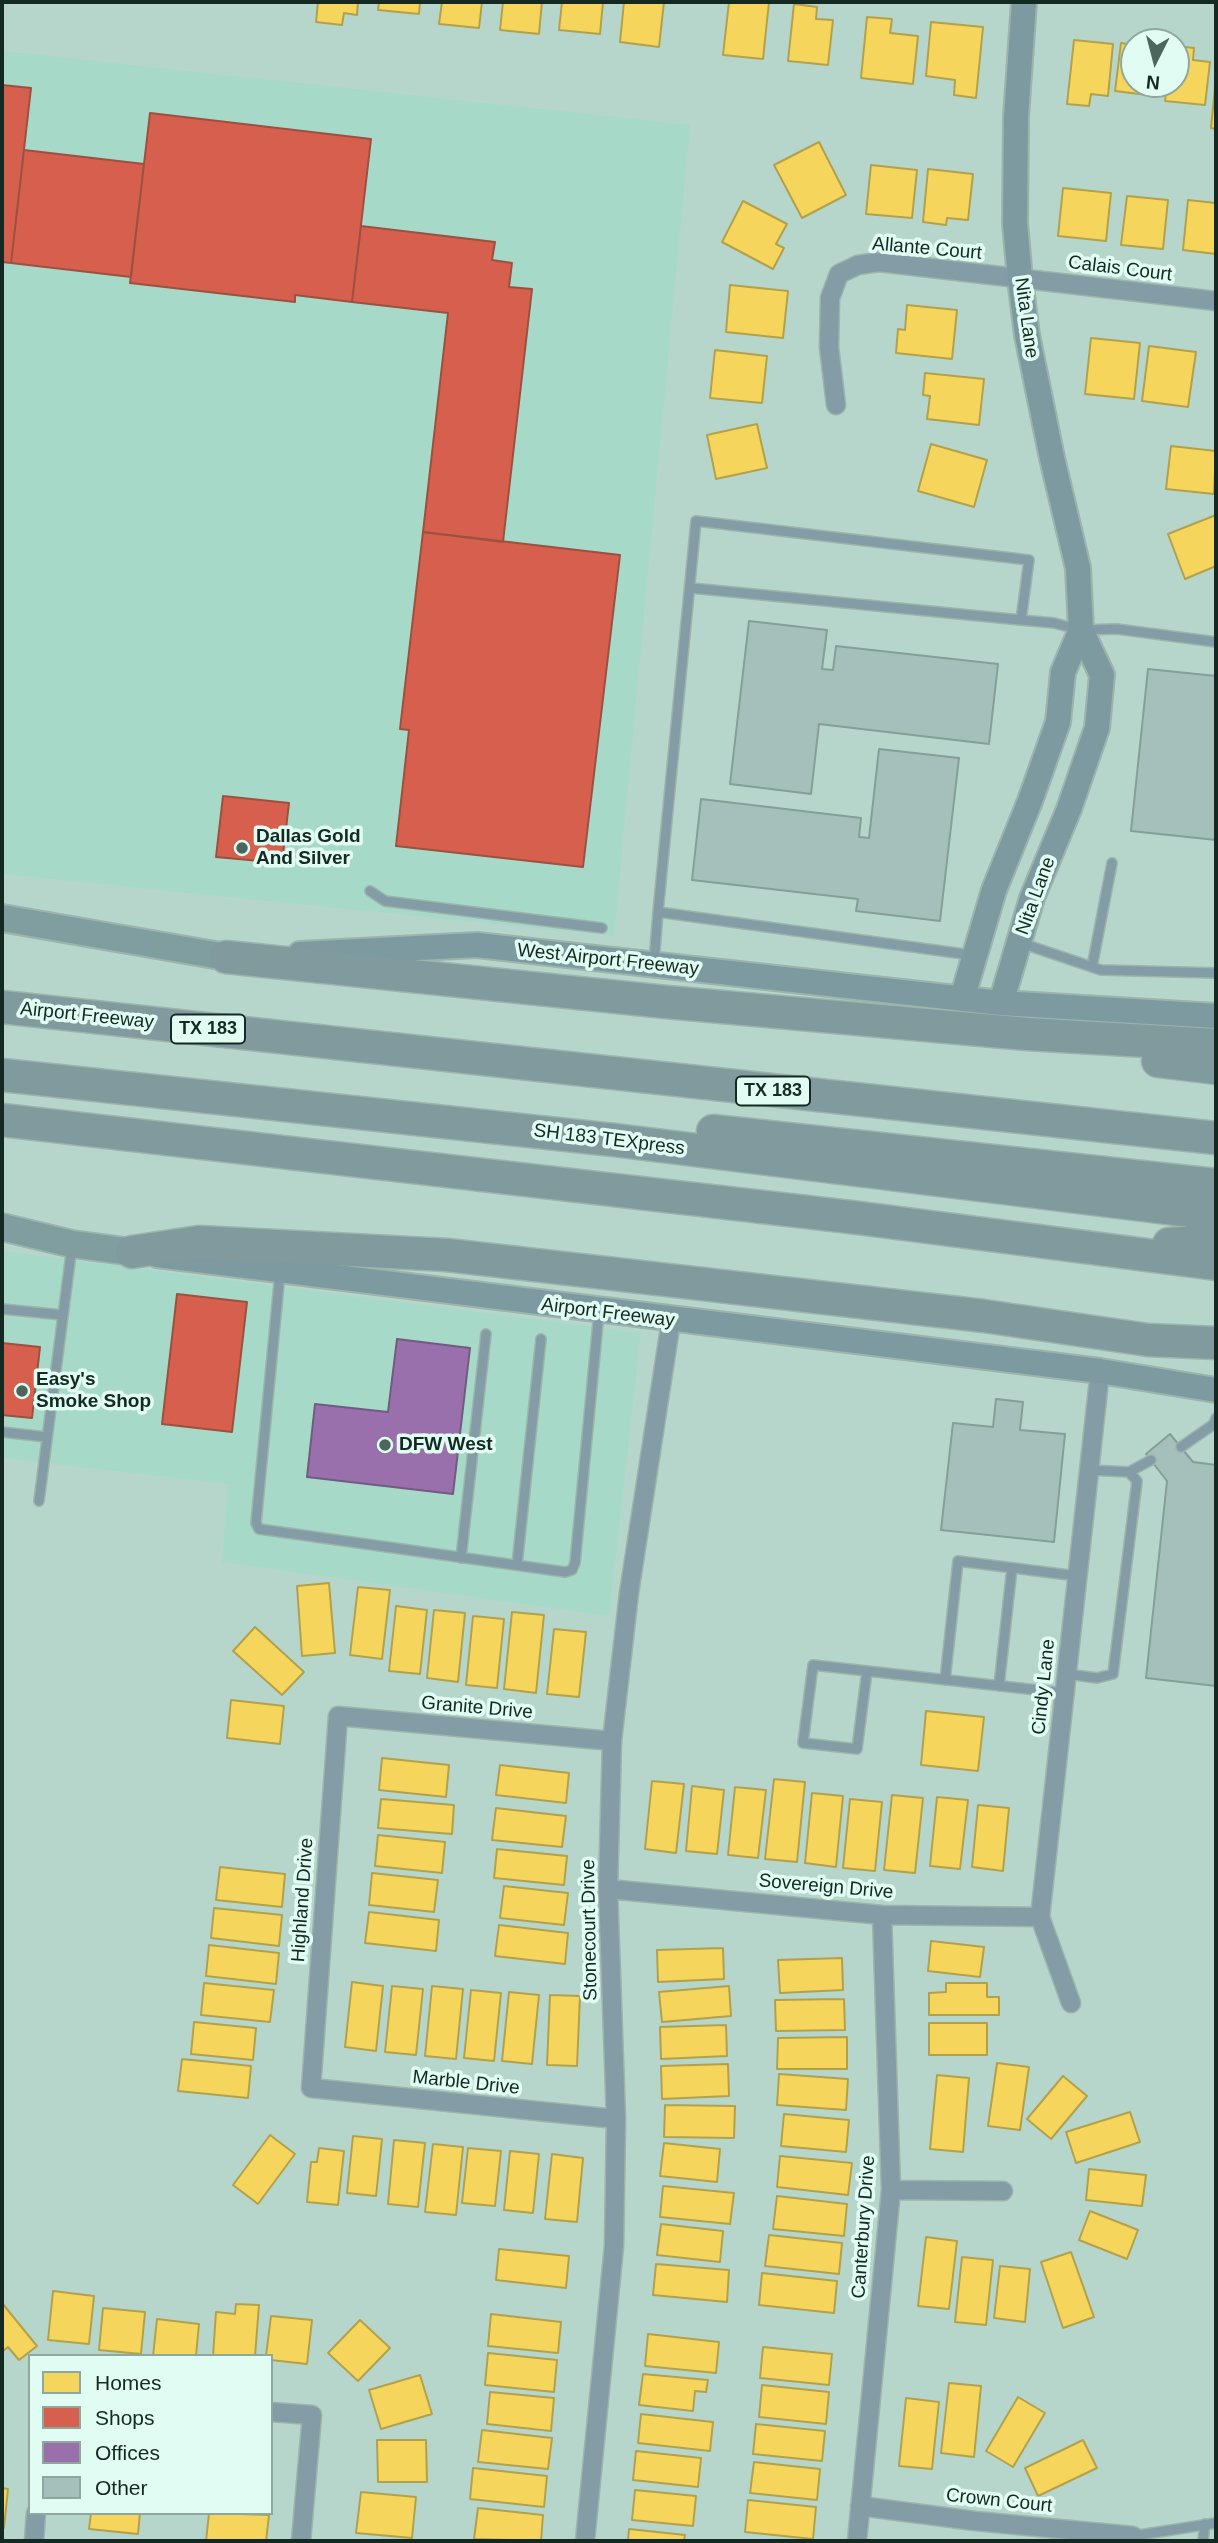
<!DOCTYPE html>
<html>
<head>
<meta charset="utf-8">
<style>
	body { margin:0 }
	#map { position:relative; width:1218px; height:2543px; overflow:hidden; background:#b7d6cb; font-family:Arial,sans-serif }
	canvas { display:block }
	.frame { position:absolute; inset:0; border:4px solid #132922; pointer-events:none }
	.legend { position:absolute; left:28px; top:2354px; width:245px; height:161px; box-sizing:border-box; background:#e1fdf3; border:2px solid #8fa89f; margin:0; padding:9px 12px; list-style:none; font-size:21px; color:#132922 }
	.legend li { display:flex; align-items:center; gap:14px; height:35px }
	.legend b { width:35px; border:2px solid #8fa89f }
	.north { position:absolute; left:1120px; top:28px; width:70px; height:70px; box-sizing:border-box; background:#e1fdf3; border:2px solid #8fa89f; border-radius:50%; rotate:186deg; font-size:19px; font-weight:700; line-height:28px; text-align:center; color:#132922 }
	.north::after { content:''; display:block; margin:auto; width:24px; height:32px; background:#4c665d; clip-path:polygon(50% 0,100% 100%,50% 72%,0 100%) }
</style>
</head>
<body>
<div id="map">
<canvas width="1218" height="2543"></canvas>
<div class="frame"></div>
<ul class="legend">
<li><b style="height:19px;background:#f6d55c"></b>Homes</li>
<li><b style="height:19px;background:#d6604d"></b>Shops</li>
<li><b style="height:19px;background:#9970ab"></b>Offices</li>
<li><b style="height:19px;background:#a5c0ba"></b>Other</li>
</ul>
<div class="north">N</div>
</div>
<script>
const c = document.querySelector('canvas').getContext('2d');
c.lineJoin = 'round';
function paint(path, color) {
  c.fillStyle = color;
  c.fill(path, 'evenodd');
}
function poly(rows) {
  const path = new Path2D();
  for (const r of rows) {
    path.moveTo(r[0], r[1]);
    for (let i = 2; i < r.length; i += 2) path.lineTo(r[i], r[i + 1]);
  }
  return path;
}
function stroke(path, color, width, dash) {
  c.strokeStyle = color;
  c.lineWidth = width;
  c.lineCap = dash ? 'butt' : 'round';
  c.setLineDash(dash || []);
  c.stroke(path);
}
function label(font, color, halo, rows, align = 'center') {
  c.font = font + ' Arial,sans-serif';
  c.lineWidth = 7;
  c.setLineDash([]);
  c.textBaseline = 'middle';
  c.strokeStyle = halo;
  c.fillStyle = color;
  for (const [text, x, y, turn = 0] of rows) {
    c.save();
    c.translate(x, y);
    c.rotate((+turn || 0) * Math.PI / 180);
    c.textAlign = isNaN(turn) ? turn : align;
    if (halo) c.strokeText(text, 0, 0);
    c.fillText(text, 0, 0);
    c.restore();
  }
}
paint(poly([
	[2,51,690,125,614,936,2,874],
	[2,1251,641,1333,609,1616,222,1562,228,1484,2,1458]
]), '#a6d9c8');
const homes = poly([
	[318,2,358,2,357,15,344,13,342,25,316,22,318,2],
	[379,2,420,2,419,14,378,10,379,2],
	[442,2,482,2,479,28,439,24,442,2],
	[503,2,542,2,539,34,500,30,503,2],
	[562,2,603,2,600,34,559,30,562,2],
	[624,2,664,2,659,47,620,42,624,2],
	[729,2,769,2,763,59,723,55,729,2],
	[794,4,817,7,816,19,833,20,828,65,788,61,794,4],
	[867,17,892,19,890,33,918,36,913,84,861,78,867,17],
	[931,22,983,27,976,98,954,95,955,80,926,76,931,22],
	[1074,40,1113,44,1108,96,1091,94,1089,106,1067,104,1074,40],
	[1121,43,1134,45,1134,84,1157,84,1155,96,1115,91,1121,43],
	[1176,46,1194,48,1193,60,1210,62,1205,105,1165,101,1167,84,1176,84,1176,46],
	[1216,78,1216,129,1211,128,1216,78],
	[819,142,846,195,802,218,774,165,819,142],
	[871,165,917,170,912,218,866,214,871,165],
	[928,169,973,174,968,220,947,218,946,225,923,222,928,169],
	[1063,188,1111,193,1106,241,1058,236,1063,188],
	[1127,196,1168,200,1163,249,1121,245,1127,196],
	[1188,200,1216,203,1216,254,1183,250,1188,200],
	[743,201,787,224,776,244,784,248,773,269,722,242,743,201],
	[730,285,788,291,783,338,726,332,730,285],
	[907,305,957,310,952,359,896,353,898,329,905,330,907,305],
	[1091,338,1140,343,1134,399,1085,394,1091,338],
	[1149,346,1196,352,1188,407,1142,401,1149,346],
	[715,350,767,356,762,403,710,398,715,350],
	[925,373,984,379,979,425,927,419,930,396,923,395,925,373],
	[757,424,767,468,716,479,707,435,757,424],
	[931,444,987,460,974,507,918,491,931,444],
	[1171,446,1216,451,1214,494,1166,489,1171,446],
	[1216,515,1216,566,1185,579,1168,534,1216,515],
	[329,1583,335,1653,302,1656,297,1586,329,1583],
	[358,1587,390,1590,382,1659,350,1655,358,1587],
	[396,1606,427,1610,420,1674,389,1671,396,1606],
	[434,1610,465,1613,458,1682,427,1678,434,1610],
	[512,1612,544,1615,536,1693,504,1689,512,1612],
	[473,1616,504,1619,497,1688,466,1685,473,1616],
	[255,1627,304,1672,282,1695,233,1651,255,1627],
	[554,1629,586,1632,579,1697,547,1694,554,1629],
	[231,1700,284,1706,280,1744,227,1738,231,1700],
	[926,1711,984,1717,978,1771,921,1765,926,1711],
	[382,1758,449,1765,446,1797,379,1790,382,1758],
	[500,1765,569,1773,566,1803,496,1795,500,1765],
	[774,1779,805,1782,797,1862,765,1859,774,1779],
	[652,1781,684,1784,676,1853,645,1849,652,1781],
	[692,1786,724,1790,717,1854,686,1851,692,1786],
	[735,1787,766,1790,758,1858,728,1855,735,1787],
	[812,1793,843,1796,836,1867,805,1863,812,1793],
	[892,1795,923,1798,915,1873,884,1870,892,1795],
	[937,1797,968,1800,960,1869,930,1866,937,1797],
	[381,1799,454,1805,452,1834,378,1828,381,1799],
	[850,1799,882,1802,875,1871,843,1868,850,1799],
	[978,1805,1009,1808,1003,1871,972,1867,978,1805],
	[496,1808,566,1816,562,1847,492,1840,496,1808],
	[378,1835,445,1842,442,1873,375,1866,378,1835],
	[497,1849,567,1856,564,1885,494,1878,497,1849],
	[220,1867,285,1874,282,1907,216,1900,220,1867],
	[372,1873,438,1880,434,1912,369,1905,372,1873],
	[504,1886,568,1893,564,1925,500,1918,504,1886],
	[214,1908,282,1915,279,1946,211,1938,214,1908],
	[369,1912,439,1920,436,1951,365,1943,369,1912],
	[499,1925,568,1933,565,1964,495,1956,499,1925],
	[931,1941,984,1947,980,1977,928,1971,931,1941],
	[209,1945,279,1953,276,1984,206,1976,209,1945],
	[723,1948,724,1979,658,1982,657,1950,723,1948],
	[842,1958,843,1990,780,1993,778,1960,842,1958],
	[352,1982,383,1986,376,2051,345,2047,352,1982],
	[204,1983,274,1990,270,2022,201,2015,204,1983],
	[946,1983,987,1983,987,1997,999,1997,999,2015,929,2015,929,1993,946,1992,946,1983],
	[392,1986,423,1989,416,2055,385,2052,392,1986],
	[432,1986,463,1989,456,2059,425,2056,432,1986],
	[729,1986,731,2016,662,2022,659,1992,729,1986],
	[471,1990,501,1993,494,2061,464,2058,471,1990],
	[509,1992,539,1995,532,2064,502,2061,509,1992],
	[550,1995,580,1996,577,2066,547,2065,550,1995],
	[844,1999,845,2030,776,2031,775,2000,844,1999],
	[194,2022,256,2028,253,2060,191,2054,194,2022],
	[929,2023,987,2023,987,2055,929,2055,929,2023],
	[726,2025,727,2056,661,2059,660,2027,726,2025],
	[847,2037,847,2069,777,2069,778,2038,847,2037],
	[182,2059,251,2066,248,2098,178,2091,182,2059],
	[997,2063,1029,2067,1020,2130,988,2126,997,2063],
	[728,2064,729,2096,662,2099,661,2066,728,2064],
	[779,2074,848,2079,846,2110,777,2105,779,2074],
	[937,2075,969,2078,963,2152,930,2149,937,2075],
	[1063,2076,1087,2096,1051,2139,1027,2119,1063,2076],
	[665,2105,735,2106,734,2138,664,2137,665,2105],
	[1130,2112,1140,2142,1076,2163,1066,2132,1130,2112],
	[784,2114,849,2120,846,2152,781,2146,784,2114],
	[270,2135,295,2154,258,2204,233,2185,270,2135],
	[353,2136,382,2139,376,2196,347,2193,353,2136],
	[394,2140,425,2143,418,2207,388,2204,394,2140],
	[664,2143,720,2149,717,2182,660,2176,664,2143],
	[433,2144,463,2147,456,2215,425,2212,433,2144],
	[319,2148,344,2151,338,2205,307,2202,311,2162,317,2162,319,2148],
	[468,2148,501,2151,495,2206,462,2203,468,2148],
	[510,2151,539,2154,533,2213,504,2210,510,2151],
	[552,2154,583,2158,577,2222,545,2219,552,2154],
	[780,2156,852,2163,848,2195,777,2187,780,2156],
	[1089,2169,1146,2175,1142,2206,1086,2200,1089,2169],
	[663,2186,734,2193,730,2224,660,2217,663,2186],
	[777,2196,847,2204,844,2236,773,2229,777,2196],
	[1090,2211,1138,2230,1127,2259,1079,2240,1090,2211],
	[661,2224,723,2231,720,2262,657,2255,661,2224],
	[769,2235,842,2243,839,2274,765,2266,769,2235],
	[926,2237,957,2241,949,2309,918,2306,926,2237],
	[499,2249,569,2256,566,2288,496,2280,499,2249],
	[1071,2252,1094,2317,1063,2328,1041,2262,1071,2252],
	[962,2257,993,2260,986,2325,955,2322,962,2257],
	[656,2264,729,2270,727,2302,653,2295,656,2264],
	[1000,2266,1030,2269,1025,2322,994,2318,1000,2266],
	[762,2273,837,2281,834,2313,759,2305,762,2273],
	[53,2291,94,2296,89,2344,48,2340,53,2291],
	[2,2303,37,2346,19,2360,8,2347,2,2352,2,2303],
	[236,2304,259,2305,255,2356,213,2356,216,2312,235,2314,236,2304],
	[103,2308,145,2312,141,2354,99,2350,103,2308],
	[491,2314,561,2322,558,2353,488,2346,491,2314],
	[271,2316,312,2320,307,2364,271,2360,271,2356,266,2356,271,2316],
	[157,2319,199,2324,196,2356,153,2356,157,2319],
	[360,2320,390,2348,358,2381,328,2353,360,2320],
	[648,2334,719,2342,716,2373,645,2366,648,2334],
	[763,2347,832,2354,829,2385,760,2378,763,2347],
	[488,2353,557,2360,554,2392,485,2385,488,2353],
	[643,2374,708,2380,706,2392,695,2391,693,2411,639,2405,643,2374],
	[420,2375,432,2414,381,2429,369,2390,420,2375],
	[949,2383,981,2386,974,2457,941,2453,949,2383],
	[762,2385,829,2392,826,2424,759,2417,762,2385],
	[490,2392,554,2398,551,2431,487,2424,490,2392],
	[1018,2397,1045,2413,1013,2467,986,2451,1018,2397],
	[906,2398,939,2402,932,2469,899,2466,906,2398],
	[641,2414,713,2422,710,2451,638,2443,641,2414],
	[756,2424,825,2431,822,2461,753,2454,756,2424],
	[482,2430,552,2438,548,2469,478,2462,482,2430],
	[377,2440,426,2440,427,2482,378,2482,377,2440],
	[1083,2440,1097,2468,1038,2496,1025,2468,1083,2440],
	[636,2451,701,2458,698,2487,633,2480,636,2451],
	[754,2462,820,2469,817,2500,750,2493,754,2462],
	[473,2468,547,2476,544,2507,470,2499,473,2468],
	[2,2488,8,2489,4,2528,2,2528,2,2488],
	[635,2490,696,2496,693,2526,632,2520,635,2490],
	[361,2492,416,2497,412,2538,356,2533,361,2492],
	[748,2500,816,2507,813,2539,745,2532,748,2500],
	[478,2508,543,2515,541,2541,474,2539,478,2508],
	[91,2513,140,2513,138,2534,89,2529,91,2513],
	[209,2513,269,2515,266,2541,206,2541,209,2513],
	[629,2529,685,2535,684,2541,628,2541,629,2529]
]);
paint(homes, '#f6d55c');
stroke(homes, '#b2a14b', 2);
const shops = poly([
	[2,85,31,88,11,263,2,262,2,85],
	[150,113,371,139,352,302,295,295,295,302,130,283,150,113],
	[24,150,144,164,131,277,11,263,24,150],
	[361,226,495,242,492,260,512,263,509,287,532,289,503,542,423,532,448,313,352,302,361,226],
	[423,532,620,555,583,867,396,846,409,730,400,729,423,532],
	[223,796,289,803,282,863,216,857,223,796],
	[177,1294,247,1302,232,1432,162,1424,177,1294],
	[2,1343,40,1347,32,1418,2,1415,2,1343]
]);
paint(shops, '#d6604d');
stroke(shops, '#9c5040', 2);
const offices = poly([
	[397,1339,470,1348,453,1494,307,1477,315,1404,388,1412,397,1339]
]);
paint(offices, '#9970ab');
stroke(offices, '#715b82', 2);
const building = poly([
	[749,621,827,630,822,669,833,670,836,646,998,664,989,744,819,724,811,794,730,784,749,621],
	[1148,669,1216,676,1216,840,1131,831,1148,669],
	[879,749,959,758,940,921,856,911,858,899,692,880,701,799,861,818,859,837,869,838,879,749],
	[996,1399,1023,1402,1020,1430,1065,1434,1054,1542,941,1530,953,1423,993,1427,996,1399],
	[1170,1434,1193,1462,1216,1465,1216,1686,1146,1678,1167,1481,1146,1454,1170,1434]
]);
paint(building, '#a5c0ba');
stroke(building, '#849e98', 2);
const lane = poly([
	[691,588,1021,620],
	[370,891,385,901,602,928],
	[1021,943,1101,970,1216,973],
	[971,955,658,912,696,521,1029,560,1021,620,1054,623,1081,630,1117,629,1216,642],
	[654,962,658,912],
	[1092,967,1112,863],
	[280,1273,256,1523,259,1529,565,1572,572,1570,575,1563,599,1312],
	[2,1309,63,1315],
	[2,1432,47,1437],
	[1181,1447,1214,1424,1216,1418],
	[1129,1472,1151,1460],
	[39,1501,72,1246],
	[461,1558,486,1334],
	[517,1565,541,1339],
	[867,1671,813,1665,803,1743,857,1749,867,1671,1064,1693],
	[1067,1674,1097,1678,1113,1674,1137,1481,1129,1472,1089,1470],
	[945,1680,958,1561,1077,1576],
	[999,1686,1012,1568],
	[1133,2536,1216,2523],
	[1203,2541,1205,2524]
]);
const street = poly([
	[836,405,829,347,830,298,839,274,858,265,879,262,1216,301],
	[612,1741,338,1716,311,2088,616,2119],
	[608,1889,882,1915,1040,1917],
	[1071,2003,1040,1917,1100,1371],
	[891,2190,1003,2191],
	[271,2412,312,2415,301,2541],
	[860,2506,975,2521,1133,2536],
	[34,2541,36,2513],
	[585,2541,614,2246,616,2119,608,1889,612,1741,629,1593,671,1321],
	[857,2541,891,2190,882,1915]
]);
const secondary = poly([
	[300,954,477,945,1001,1003,1216,1016],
	[962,999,994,890,1030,801,1058,722,1063,672,1081,630],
	[1001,1003,1032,898,1069,809,1097,728,1102,675,1081,630,1078,568,1052,458,1027,335,1020,279,1015,223,1016,117,1024,2],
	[157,1255,1100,1371,1216,1390]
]);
const primary = poly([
	[2,918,226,957],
	[2,1227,72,1244,132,1252]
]);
const highway = poly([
	[226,957,666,1002,1027,1034,1216,1045],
	[2,1007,1216,1138],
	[1158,1061,1216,1068],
	[2,1075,614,1140,1216,1214],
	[2,1120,859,1218,1216,1264],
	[713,1131,1216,1185],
	[1169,1244,1216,1241],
	[132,1252,199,1242,447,1255,984,1316,1148,1340,1216,1343]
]);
stroke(lane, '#9cb4ac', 12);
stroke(street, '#9cb4ac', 21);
stroke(secondary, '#9cb4ac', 28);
stroke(primary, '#9cb4ac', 30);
stroke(highway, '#9cb4ac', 35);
stroke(lane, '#839ca5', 9);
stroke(street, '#839ca5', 18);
stroke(secondary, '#7c9aa0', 24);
stroke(primary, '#809da0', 26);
stroke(highway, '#809a9d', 32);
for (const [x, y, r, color] of [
	[242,848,7,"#4c665d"],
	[22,1391,7,"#4c665d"],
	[385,1445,7,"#4c665d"]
]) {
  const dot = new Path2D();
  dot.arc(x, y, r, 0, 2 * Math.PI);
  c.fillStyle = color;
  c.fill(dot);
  stroke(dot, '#e1fdf3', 2.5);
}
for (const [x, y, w] of [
	[208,1029,74],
	[773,1091,74]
]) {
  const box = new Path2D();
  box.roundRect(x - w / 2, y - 14.5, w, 29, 5);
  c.fillStyle = '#e1fdf3';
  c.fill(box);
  stroke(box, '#132922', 2);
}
label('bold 18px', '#132922', null, [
	["TX 183",208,1029],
	["TX 183",773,1091]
]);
label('19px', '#132922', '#e1fdf3', [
	["Allante Court",927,249,5],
	["Calais Court",1120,269,7],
	["Nita Lane",1026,318,82],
	["Nita Lane",1036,896,-70],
	["West Airport Freeway",608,960,6],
	["Airport Freeway",87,1016,6],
	["SH 183 TEXpress",609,1140,7],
	["Airport Freeway",608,1313,7],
	["Cindy Lane",1044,1687,-84],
	["Granite Drive",477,1708,5],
	["Sovereign Drive",826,1887,5],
	["Highland Drive",303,1900,-86],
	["Stonecourt Drive",590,1930,-91],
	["Marble Drive",466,2083,6],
	["Canterbury Drive",864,2227,-86],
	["Crown Court",999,2501,6]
]);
label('bold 19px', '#132922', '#e1fdf3', [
	["Dallas Gold",256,837],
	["And Silver",256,859],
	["Easy's",36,1380],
	["Smoke Shop",36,1402],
	["DFW West",399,1445]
], 'left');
</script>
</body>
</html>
